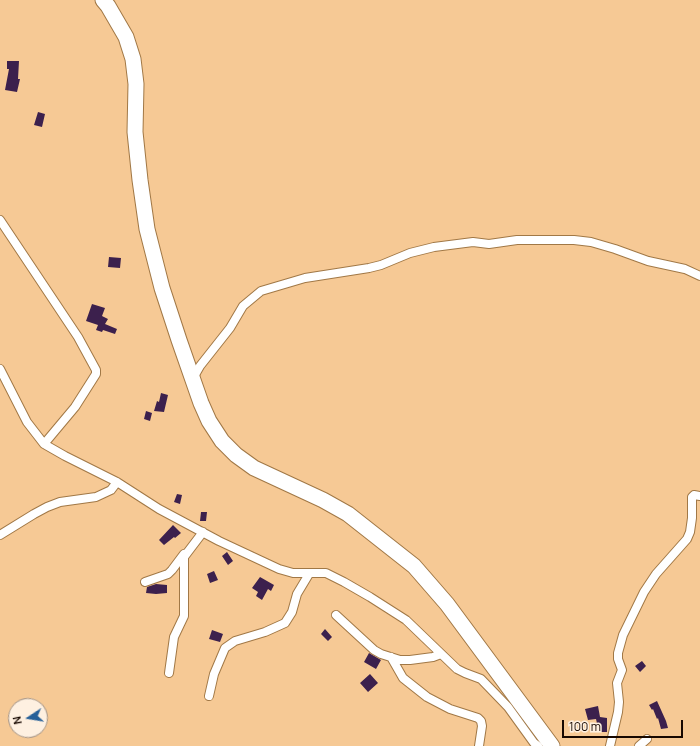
<!DOCTYPE html>
<html>
<head>
<meta charset="utf-8">
<style>
	body { margin:0 }
	#map { position:relative; width:700px; height:746px; overflow:hidden; background:#f6c995; font-family:Manrope,sans-serif }
	canvas { display:block }
	.north { position:absolute; left:8px; top:698px; width:40px; height:40px; box-sizing:border-box; background:#fef0e1; border:1px solid #a29387; border-radius:50%; rotate:258deg; font-size:11px; font-weight:700; line-height:16px; text-align:center; color:#170800 }
	.north::after { content:''; display:block; margin:auto; width:14px; height:18px; background:#276098; clip-path:polygon(50% 0,100% 100%,50% 72%,0 100%) }
	.scale { position:absolute; left:562px; top:720px; width:121px; height:18px; box-sizing:border-box; border:2px solid #170800; border-top:0; padding-left:5px; font-size:12px; line-height:14px; white-space:nowrap; color:#170800; -webkit-text-stroke:3px #fef0e1; paint-order:stroke }
</style>
</head>
<body>
<div id="map">
<canvas width="700" height="746"></canvas>
<div class="north">N</div>
<div class="scale">100 m</div>
</div>
<script>
const c = document.querySelector('canvas').getContext('2d');
c.lineJoin = 'round';
function paint(path, color) {
  c.fillStyle = color;
  c.fill(path, 'evenodd');
}
function poly(rows) {
  const path = new Path2D();
  for (const r of rows) {
    path.moveTo(r[0], r[1]);
    for (let i = 2; i < r.length; i += 2) path.lineTo(r[i], r[i + 1]);
  }
  return path;
}
function stroke(path, color, width, dash) {
  c.strokeStyle = color;
  c.lineWidth = width;
  c.lineCap = dash ? 'butt' : 'round';
  c.setLineDash(dash || []);
  c.stroke(path);
}
paint(poly([
	[7,61,19,61,18,79,20,79,17,92,5,90,9,69,7,69],
	[38,112,45,114,42,127,34,125],
	[109,257,121,258,120,268,108,267],
	[92,304,105,308,102,316,108,319,105,324,117,329,115,334,103,330,102,332,96,330,98,325,86,321],
	[161,393,168,395,164,412,154,411,157,401,159,402],
	[146,411,152,413,150,421,144,419],
	[177,494,182,495,180,504,174,502],
	[201,512,207,512,206,521,200,521],
	[173,525,181,533,175,538,174,537,164,545,159,540],
	[227,552,233,561,228,565,222,556],
	[214,571,218,580,210,583,207,574],
	[260,577,274,585,271,591,268,589,262,600,256,596,258,592,252,588],
	[156,584,167,585,167,593,156,594,146,593,147,587],
	[325,629,332,637,328,641,321,634],
	[212,630,223,634,220,642,209,639],
	[369,653,381,660,376,669,364,662],
	[642,661,646,666,640,672,635,666],
	[370,674,378,683,368,692,360,683],
	[657,701,666,721,668,728,661,729,658,718,657,719,653,709,652,710,649,705],
	[598,706,600,717,607,718,607,732,599,732,596,719,588,720,585,709]
]), '#3c204d');
const street = poly([
	[0,220,78,337,96,370,96,374,75,407,44,444],
	[0,369,27,422,44,444,65,456,117,482,159,509,219,541,279,569,293,573,326,573,344,582,370,597,406,620,457,669,465,673,481,679,508,707,534,743,538,746],
	[192,380,200,366,230,328,243,306,261,291,305,278,369,268,381,265,410,253,434,247,473,242,489,244,517,240,574,240,591,242,615,249,648,261,685,269,700,276],
	[0,535,34,514,47,507,60,502,96,497,111,490,117,482],
	[145,582,168,574,172,570,184,554],
	[336,615,374,650,381,654,400,660,410,660,433,657,441,654],
	[391,657,403,678,427,697,450,709,478,718,481,721,482,726,479,746],
	[169,673,174,637,184,616,184,557,203,532],
	[209,696,214,674,225,648,235,641,265,632,285,623,292,612,297,594,309,574],
	[610,746,618,712,619,702,617,683,622,670,618,659,618,653,623,635,644,592,656,574,687,539,690,532,692,518,692,497,694,495,700,496],
	[639,746,647,739]
]);
const highway = poly([
	[103,0,108,6,126,37,133,59,136,84,135,132,140,180,147,229,162,288,179,340,201,403,209,421,222,441,236,455,254,468,323,500,348,514,414,566,447,604,552,746]
]);
stroke(street, '#a17846', 10);
stroke(highway, '#a17846', 17);
stroke(street, '#fff', 8);
stroke(highway, '#fff', 15);
</script>
</body>
</html>
